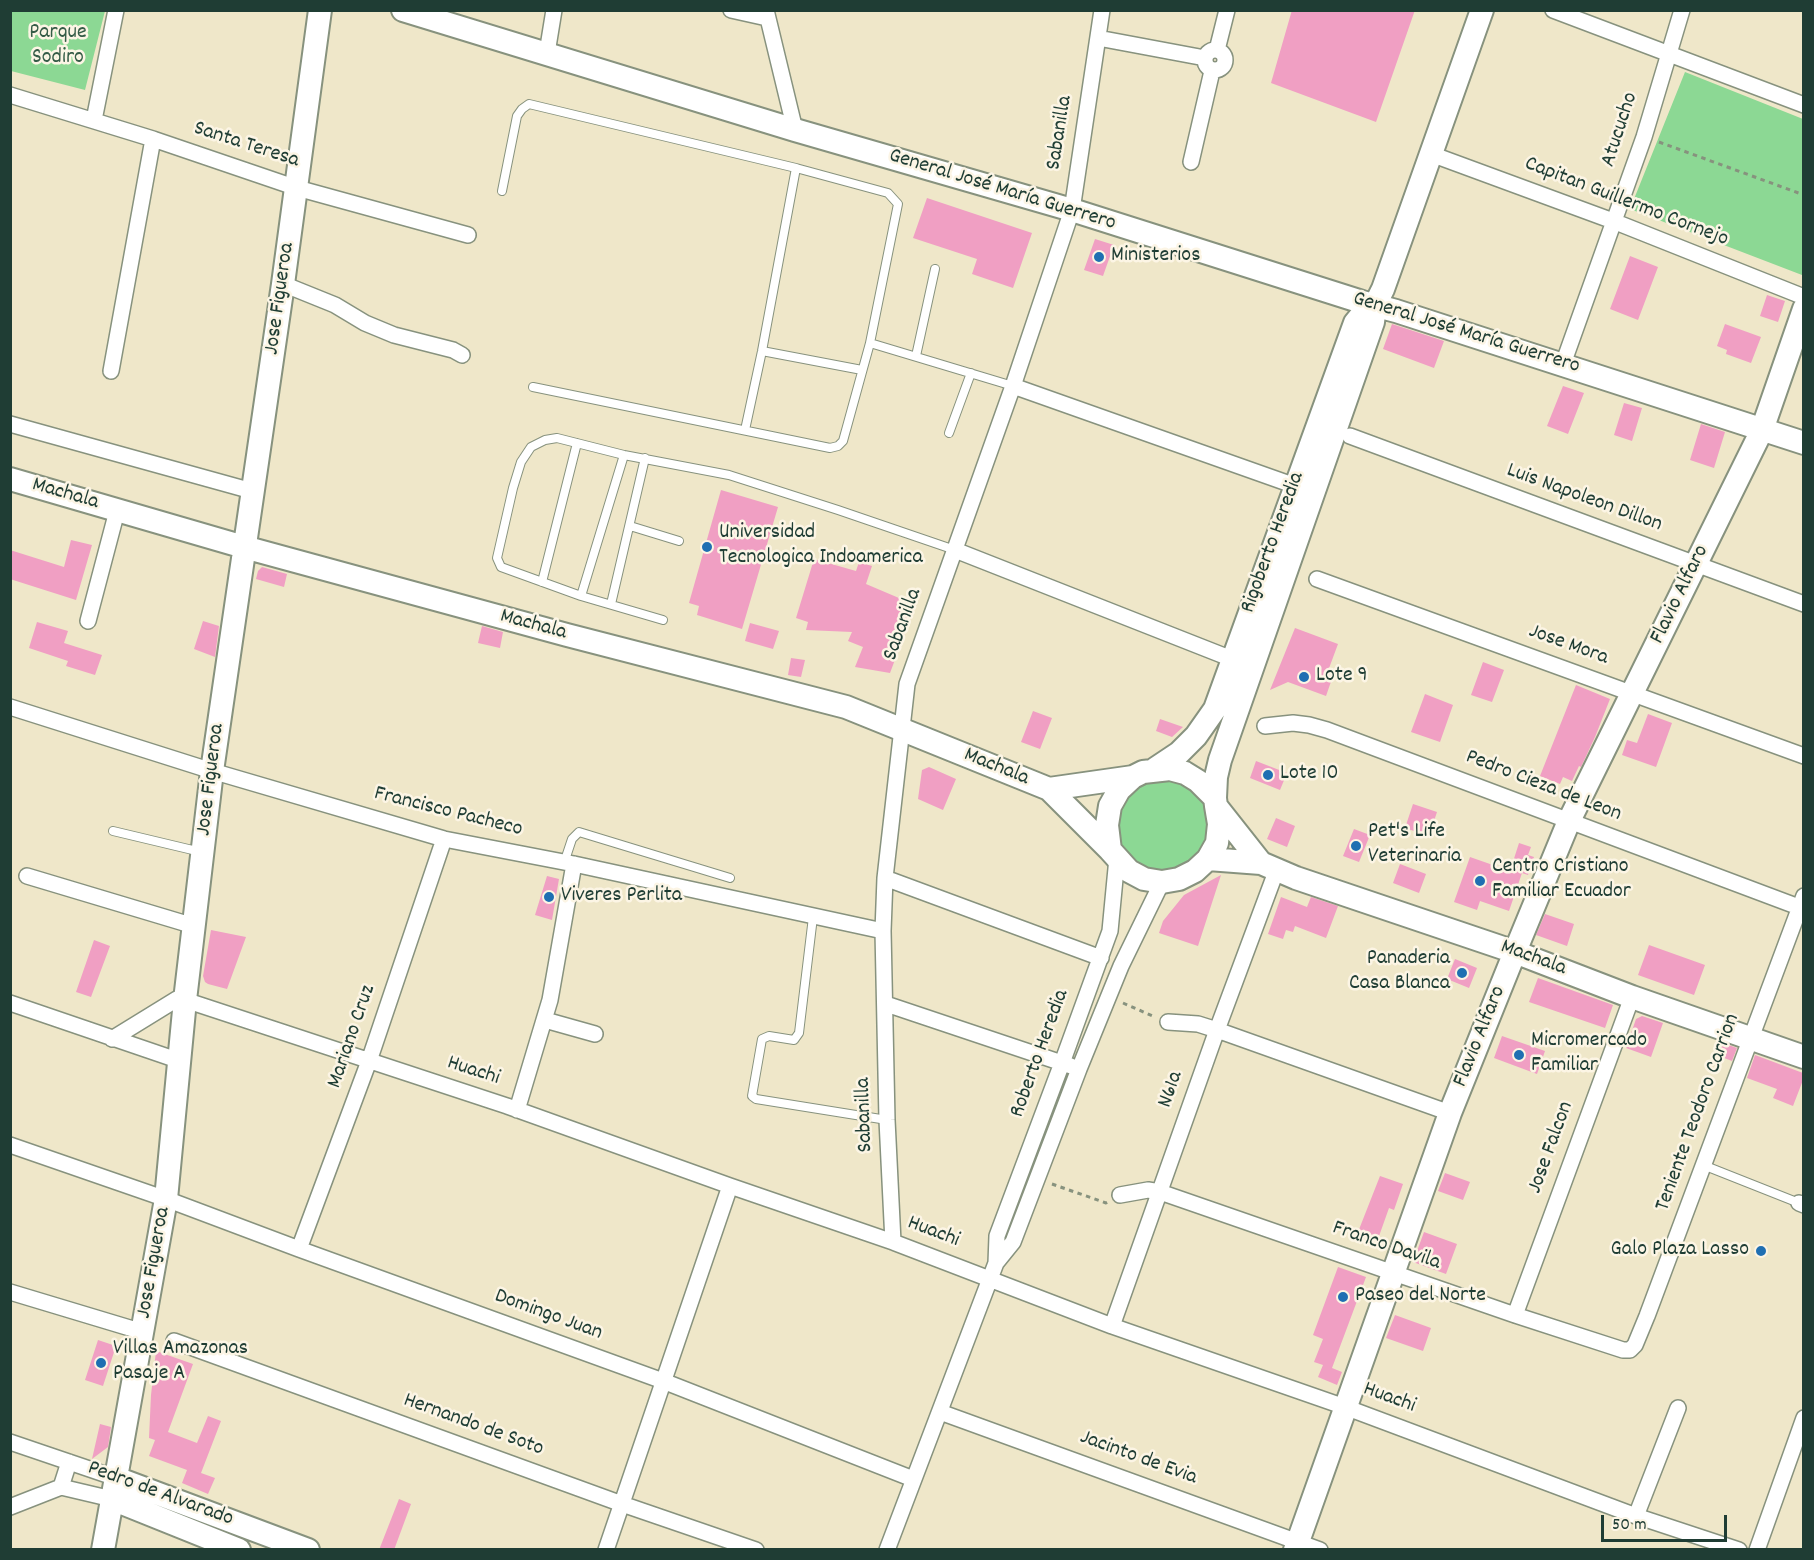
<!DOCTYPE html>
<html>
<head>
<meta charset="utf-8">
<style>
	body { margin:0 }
	#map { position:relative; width:1814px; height:1560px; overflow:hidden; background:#efe7c9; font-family:Dekko,sans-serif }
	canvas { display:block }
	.frame { position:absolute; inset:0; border:12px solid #1f3d34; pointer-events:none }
	.scale { position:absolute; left:1601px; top:1515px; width:126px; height:27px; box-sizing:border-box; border:3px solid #1f3d34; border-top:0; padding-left:8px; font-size:18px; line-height:21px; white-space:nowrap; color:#1f3d34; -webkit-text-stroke:4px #fcf5e5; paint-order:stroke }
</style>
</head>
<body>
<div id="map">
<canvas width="1814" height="1560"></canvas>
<div class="frame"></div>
<div class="scale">50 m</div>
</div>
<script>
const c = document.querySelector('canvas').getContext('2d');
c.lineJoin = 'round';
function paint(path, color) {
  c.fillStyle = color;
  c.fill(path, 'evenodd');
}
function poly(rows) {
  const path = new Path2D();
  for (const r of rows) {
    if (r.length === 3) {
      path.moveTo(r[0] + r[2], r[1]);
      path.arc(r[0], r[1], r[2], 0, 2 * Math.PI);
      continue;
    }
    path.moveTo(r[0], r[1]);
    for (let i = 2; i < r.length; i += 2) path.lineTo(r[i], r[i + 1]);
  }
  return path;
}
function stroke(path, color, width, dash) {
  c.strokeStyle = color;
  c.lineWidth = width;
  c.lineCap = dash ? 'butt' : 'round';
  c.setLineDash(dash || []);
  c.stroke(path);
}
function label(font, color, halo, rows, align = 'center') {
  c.font = font + ' Dekko,sans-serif';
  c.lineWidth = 5;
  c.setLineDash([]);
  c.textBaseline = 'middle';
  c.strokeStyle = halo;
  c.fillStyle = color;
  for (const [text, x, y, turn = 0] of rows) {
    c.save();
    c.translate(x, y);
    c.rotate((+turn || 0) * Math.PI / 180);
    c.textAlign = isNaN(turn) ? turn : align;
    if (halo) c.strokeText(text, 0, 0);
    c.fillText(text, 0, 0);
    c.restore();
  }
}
paint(poly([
	[10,11,105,11,85,90,11,71],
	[1685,72,1803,119,1802,275,1630,209],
	[1187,780,1209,804,1212,837,1194,864,1164,875,1133,865,1115,837,1118,805,1139,781]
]), '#8cd894');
paint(poly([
	[1292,10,1415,10,1376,122,1271,83],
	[927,198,1032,233,1013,288,972,274,977,259,913,238],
	[1095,239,1114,245,1103,276,1084,270],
	[1630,256,1658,267,1638,320,1610,309],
	[1767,295,1785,301,1778,322,1760,316],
	[1392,324,1444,341,1434,368,1383,349],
	[1725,324,1761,337,1751,363,1726,354,1727,350,1717,346],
	[1563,386,1584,393,1568,434,1547,426],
	[1624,403,1642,408,1632,441,1614,435],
	[1701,424,1725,432,1714,468,1690,460],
	[721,490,778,507,742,629,697,615,699,606,689,603],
	[71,540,92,545,76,600,10,579,10,550,64,567],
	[814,559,856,571,859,562,872,566,866,584,906,601,902,614,911,617,890,673,855,667,863,647,848,641,852,632,806,630,808,622,796,618],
	[262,567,287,574,284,587,256,579,258,571],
	[203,621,219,626,215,657,194,649],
	[37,622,68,631,64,643,102,655,95,675,66,666,68,661,29,648],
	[750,623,779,631,773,649,745,641],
	[482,626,503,632,500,648,478,643],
	[1295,628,1338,644,1328,671,1334,673,1326,696,1288,682,1270,690],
	[791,658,805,660,801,677,788,675],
	[1483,662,1504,670,1492,702,1471,695],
	[1576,685,1610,699,1595,737,1581,767,1579,766,1572,781,1563,777,1560,784,1540,776],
	[1425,694,1453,705,1440,742,1411,732],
	[1033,711,1052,718,1040,749,1021,742],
	[1648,714,1672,723,1656,767,1622,755,1627,740,1637,743],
	[1160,719,1183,727,1172,737,1156,731],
	[1256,761,1287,773,1280,790,1250,778],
	[929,767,956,779,943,810,918,799,922,770],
	[1413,804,1437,812,1433,824,1430,823,1426,835,1405,828],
	[1276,818,1295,826,1287,847,1267,839],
	[1354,829,1370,835,1359,862,1343,856],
	[1519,843,1531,847,1528,855,1534,857,1528,875,1522,873,1509,911,1480,901,1477,910,1454,902,1470,857,1510,871],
	[1400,864,1426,874,1419,893,1393,883],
	[1221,875,1198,946,1159,933,1163,921,1184,895],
	[547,876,559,879,552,920,535,915],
	[1281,897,1307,907,1311,897,1338,906,1326,938,1295,926,1293,932,1286,930,1283,939,1268,934],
	[1545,914,1574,924,1567,946,1536,935],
	[211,930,246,937,227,989,208,984,205,982,203,976],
	[94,940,110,946,91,997,76,992],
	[1649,945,1705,965,1694,995,1638,975],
	[1455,959,1477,968,1469,988,1447,979],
	[1538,978,1613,1005,1605,1028,1529,1002],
	[1642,1016,1663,1023,1651,1057,1626,1048,1636,1019],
	[1502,1036,1545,1051,1537,1074,1494,1058],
	[1723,1043,1737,1048,1732,1061,1719,1056],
	[1755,1055,1803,1073,1803,1080,1793,1106,1773,1098,1777,1089,1747,1078],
	[1445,1173,1470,1182,1463,1200,1438,1191],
	[1380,1176,1403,1184,1394,1210,1389,1208,1378,1239,1358,1232],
	[1424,1232,1457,1244,1446,1274,1413,1262],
	[1338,1267,1366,1277,1332,1368,1327,1366,1342,1372,1337,1385,1318,1377,1323,1365,1314,1362,1323,1339,1313,1335],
	[1395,1315,1431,1328,1423,1351,1386,1338],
	[98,1340,116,1346,103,1386,85,1380],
	[156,1351,193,1364,168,1432,197,1443,208,1416,221,1421,201,1473,215,1478,208,1494,182,1483,187,1470,149,1456,155,1440,149,1438,151,1395],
	[100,1424,111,1427,108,1447,92,1459],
	[399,1499,411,1504,394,1550,379,1550]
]), '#f09fc3');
const lane = poly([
	[796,168,888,193,898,204,870,343],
	[502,191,517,116,522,109,529,104,796,168,762,351,745,430],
	[762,351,862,370],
	[916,356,935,269],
	[533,387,830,448,838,446,843,441,870,343,1013,386],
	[949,433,971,373],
	[630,526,679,541],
	[542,582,577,443],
	[581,596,624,455],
	[611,604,645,458],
	[663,620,581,596,501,567,497,558,513,488,521,462,531,447,545,440,557,438,624,455,729,475,838,510,955,550],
	[113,831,201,852],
	[564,863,572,839,579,832,730,878],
	[813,917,799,1033,794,1040,769,1036,762,1039,752,1096,756,1099,887,1120],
	[1703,1165,1799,1203]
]);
const street = poly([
	[731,10,767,18],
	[766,10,795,130],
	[1553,10,1804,105],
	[1098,38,1205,58],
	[1215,60,10],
	[1217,50,1227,10],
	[547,53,554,10],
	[10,95,153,139,297,188,468,235],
	[94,120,116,10],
	[1431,154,1613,221,1804,297],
	[1191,162,1212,71],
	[283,284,335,305,365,323,394,335,453,350,462,355],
	[1563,364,1644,137,1682,10],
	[111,371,153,139],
	[1013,386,1304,489],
	[10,424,252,491],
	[1350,436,1804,604],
	[955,550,1232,659],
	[1317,579,1804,756],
	[88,621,117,511],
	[10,707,212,771,444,839,574,864,883,931],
	[1265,726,1293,723,1309,725,1327,730,1804,909],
	[27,876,194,926],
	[885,878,1101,958],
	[10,1003,180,1061],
	[886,1004,1071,1066],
	[545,1020,595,1034],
	[1168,1022,1198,1024,1217,1030,1450,1113],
	[112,1039,177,999,185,1000,507,1106,730,1186,893,1242,1112,1326,1345,1407,1636,1516,1739,1550],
	[517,1110,550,1000,574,864],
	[10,1145,166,1199,299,1249,663,1381,913,1479],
	[1120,1195,1148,1190,1160,1192,1515,1315,1623,1350,1630,1350,1635,1345,1647,1316,1804,896],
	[1799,1203,1804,1205],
	[893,1242,887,1120,883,931,885,878,907,684,1013,386,1072,210,1102,10],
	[299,1249,369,1061,444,839],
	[996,1263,997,1236,1062,1063,1110,931,1117,858],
	[10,1292,143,1332],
	[1515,1315,1632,997],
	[1112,1326,1217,1030,1277,869],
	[174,1341,622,1504,756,1550],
	[940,1412,1320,1550],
	[10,1442,116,1478],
	[61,1487,112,1499],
	[10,1507,61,1487,69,1462],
	[1636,1516,1678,1408],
	[606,1550,730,1186],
	[887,1550,996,1263,1013,1242,1079,1069,1121,966,1162,882],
	[1757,1550,1804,1418]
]);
const secondary = poly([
	[403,10,795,130,1072,210,1362,302,1396,311,1804,443],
	[10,479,244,547,567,635,846,707,1049,789,1110,850],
	[1155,769,1179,753,1196,736,1215,709,1355,323,1364,312,1375,305],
	[1049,789,1133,777],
	[1215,798,1216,777,1220,760,1373,322,1375,305,1383,289,1482,10],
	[1216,806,1219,824,1217,843,1208,859,1195,871,1179,879,1162,882,1144,879,1129,871,1110,850,1107,825,1110,806,1119,790,1133,777,1143,772,1170,769,1185,773,1198,781,1215,798,1216,806,1261,863],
	[1208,859,1261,863,1296,878,1515,952,1632,997,1804,1057],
	[116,1478,308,1550],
	[112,1499,239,1550],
	[103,1550,166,1199,185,1000,212,771,283,284,320,10],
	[1295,1550,1450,1113,1519,942,1569,821,1762,430,1804,309]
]);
stroke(lane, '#87927e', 10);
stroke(street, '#87927e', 18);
stroke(secondary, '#87927e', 26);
stroke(poly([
	[1659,142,1804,195],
	[1123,1003,1155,1017],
	[1052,1184,1106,1203,1108,1202]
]), '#87927e', 3, [4.5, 4.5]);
stroke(lane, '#fff', 8);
stroke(street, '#fff', 15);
stroke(secondary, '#fff', 22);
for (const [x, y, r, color] of [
	[1099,257,6,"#1f6fb2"],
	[707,547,6,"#1f6fb2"],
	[1304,677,6,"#1f6fb2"],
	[1268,775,6,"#1f6fb2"],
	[1356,846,6,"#1f6fb2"],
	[1480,881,6,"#1f6fb2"],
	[549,897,6,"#1f6fb2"],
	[1462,973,6,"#1f6fb2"],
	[1519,1055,6,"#1f6fb2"],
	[1761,1251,6,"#1f6fb2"],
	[1343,1297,6,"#1f6fb2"],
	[101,1363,6,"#1f6fb2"]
]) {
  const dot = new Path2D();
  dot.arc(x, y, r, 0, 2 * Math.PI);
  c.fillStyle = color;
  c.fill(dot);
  stroke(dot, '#fcf5e5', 2);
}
label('22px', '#355c47', '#fcf5e5', [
	["Parque",58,34],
	["Sodiro",58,59]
]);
label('22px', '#1f3d34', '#fcf5e5', [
	["Atucucho",1621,130,-72],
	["Sabanilla",1061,133,-81],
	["Santa Teresa",246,146,18],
	["General José María Guerrero",1002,191,17],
	["Capitan Guillermo Cornejo",1626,203,21],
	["Jose Figueroa",281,299,-82],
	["General José María Guerrero",1466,334,17],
	["Machala",65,495,16],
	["Luis Napoleon Dillon",1584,499,20],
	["Rigoberto Heredia",1274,543,-70],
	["Flavio Alfaro",1681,595,-64],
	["Sabanilla",904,625,-70],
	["Machala",533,626,15],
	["Jose Mora",1568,646,20],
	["Machala",996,768,22],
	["Jose Figueroa",212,780,-83],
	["Pedro Cieza de Leon",1543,787,21],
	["Francisco Pacheco",448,813,14],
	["Machala",1533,959,20],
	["Mariano Cruz",353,1037,-71],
	["Flavio Alfaro",1481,1037,-68],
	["Roberto Heredia",1041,1054,-70],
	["Huachi",473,1072,18],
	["N61a",1172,1090,-71],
	["Teniente Teodoro Carrion",1699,1113,-70],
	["Sabanilla",866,1115,-92],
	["Jose Falcon",1552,1148,-70],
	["Huachi",933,1233,21],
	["Franco Davila",1386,1247,19],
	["Jose Figueroa",155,1263,-80],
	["Domingo Juan",548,1316,20],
	["Huachi",1389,1399,20],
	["Hernando de Soto",473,1426,20],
	["Jacinto de Evia",1138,1459,20],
	["Pedro de Alvarado",160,1495,20]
]);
label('22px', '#1f3d34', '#fcf5e5', [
	["Ministerios",1111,257],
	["Universidad",719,534],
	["Tecnologica Indoamerica",719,559],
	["Lote 9",1316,677],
	["Lote 10",1280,775],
	["Pet's Life",1368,833],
	["Veterinaria",1368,858],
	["Centro Cristiano",1492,868],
	["Familiar Ecuador",1492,893],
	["Viveres Perlita",561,897],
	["Panaderia",1450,960,"right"],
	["Casa Blanca",1450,985,"right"],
	["Micromercado",1531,1042],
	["Familiar",1531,1067],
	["Galo Plaza Lasso",1749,1251,"right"],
	["Paseo del Norte",1355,1297],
	["Villas Amazonas",113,1350],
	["Pasaje A",113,1375]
], 'left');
</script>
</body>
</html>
